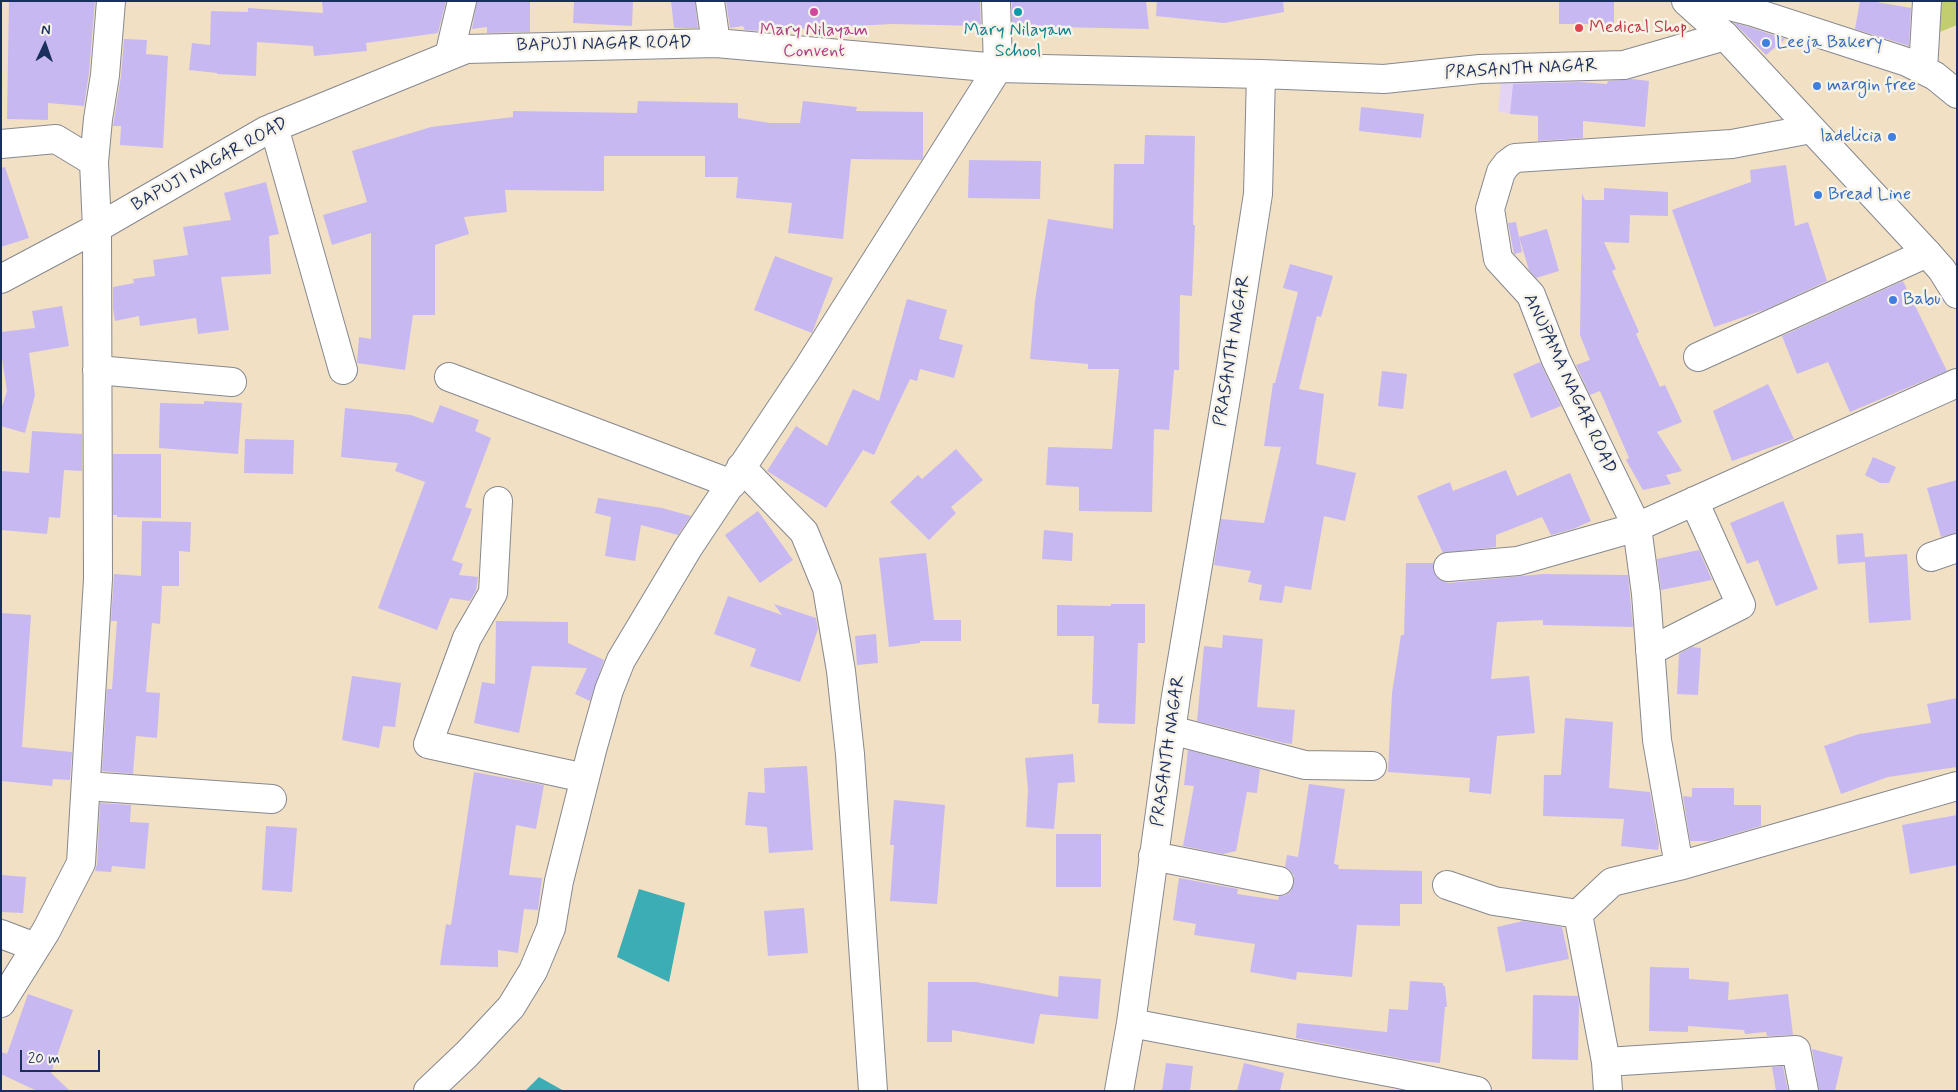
<!DOCTYPE html>
<html>
<head>
<meta charset="utf-8">
<style>
	body { margin:0 }
	#map { position:relative; width:1958px; height:1092px; overflow:hidden; background:#f1e0c3; font-family:Mynerve,sans-serif }
	canvas { display:block }
	.frame { position:absolute; inset:0; border:2px solid #1b2f5e; pointer-events:none }
	.north { position:absolute; left:20px; top:20px; width:50px; height:50px; -webkit-text-stroke:4px #f7f3e8; paint-order:stroke; rotate:3deg; font-size:14px; font-weight:700; line-height:20px; text-align:center; color:#1b2f5e }
	.north::after { content:''; display:block; margin:auto; width:18px; height:22px; background:#1b2f5e; clip-path:polygon(50% 0,100% 100%,50% 72%,0 100%) }
	.scale { position:absolute; left:20px; top:1050px; width:80px; height:22px; box-sizing:border-box; border:2px solid #1b2f5e; border-top:0; padding-left:6px; font-size:15px; line-height:18px; white-space:nowrap; color:#1b2f5e; -webkit-text-stroke:4px #f7f3e8; paint-order:stroke }
</style>
</head>
<body>
<div id="map">
<canvas width="1958" height="1092"></canvas>
<div class="frame"></div>
<div class="north">N</div>
<div class="scale">20 m</div>
</div>
<script>
const c = document.querySelector('canvas').getContext('2d');
c.lineJoin = 'round';
function paint(path, color) {
  c.fillStyle = color;
  c.fill(path, 'evenodd');
}
function poly(rows) {
  const path = new Path2D();
  for (const r of rows) {
    path.moveTo(r[0], r[1]);
    for (let i = 2; i < r.length; i += 2) path.lineTo(r[i], r[i + 1]);
  }
  return path;
}
function stroke(path, color, width, dash) {
  c.strokeStyle = color;
  c.lineWidth = width;
  c.lineCap = dash ? 'butt' : 'round';
  c.setLineDash(dash || []);
  c.stroke(path);
}
function label(font, color, halo, rows, align = 'center') {
  c.font = font + ' Mynerve,sans-serif';
  c.lineWidth = 5;
  c.setLineDash([]);
  c.textBaseline = 'middle';
  c.strokeStyle = halo;
  c.fillStyle = color;
  for (const [text, x, y, turn = 0] of rows) {
    c.save();
    c.translate(x, y);
    c.rotate((+turn || 0) * Math.PI / 180);
    c.textAlign = isNaN(turn) ? turn : align;
    if (halo) c.strokeText(text, 0, 0);
    c.fillText(text, 0, 0);
    c.restore();
  }
}
paint(poly([
	[1501,80,1588,83,1583,122,1498,112]
]), '#e4d3f2');
paint(poly([
	[1914,1,1957,1,1957,25,1930,36]
]), '#c1cd6f');
paint(poly([
	[639,889,685,903,669,982,617,957],
	[539,1077,564,1091,525,1091]
]), '#3cadb4');
paint(poly([
	[9,1,95,1,89,73,84,106,48,103,48,120,7,119],
	[322,1,446,1,438,33,366,43,367,51,314,56,313,46,257,42,256,76,217,74,217,73,189,70,192,43,210,45,211,11,248,12,248,8,323,13],
	[477,1,530,1,530,32,487,33,487,27,472,29],
	[574,1,633,1,632,26,573,23],
	[671,1,695,1,698,28,674,28],
	[726,1,980,1,981,26,892,24,760,31,745,30,743,26,730,28],
	[1012,1,1146,1,1149,29,1012,26],
	[1157,1,1283,1,1284,12,1224,23,1156,16],
	[1559,1,1614,1,1614,24,1559,24],
	[1860,1,1871,1,1911,8,1909,46,1855,29],
	[1734,23,1749,27,1785,39,1766,55],
	[124,39,147,40,146,54,168,56,163,148,120,145,121,126,113,126,121,76],
	[1632,79,1649,81,1645,127,1583,121,1583,138,1538,141,1538,116,1510,114,1513,84,1580,82,1607,84,1608,81],
	[638,101,738,103,738,118,770,123,800,123,803,101,857,107,856,111,923,112,923,157,922,160,851,159,843,239,788,233,792,203,736,198,738,177,705,177,705,156,604,156,604,191,505,190,507,212,464,217,469,234,435,245,435,315,413,315,405,370,357,363,359,337,371,339,371,233,332,245,323,215,367,202,352,151,431,127,513,117,513,111,637,113],
	[1361,107,1424,114,1421,138,1359,131],
	[1145,135,1195,136,1193,225,1195,225,1192,296,1180,295,1179,370,1174,370,1169,430,1154,429,1152,512,1079,511,1079,487,1046,485,1048,447,1112,449,1119,369,1088,369,1088,364,1030,359,1035,301,1048,219,1113,229,1114,164,1144,164],
	[969,160,1041,161,1040,199,968,198],
	[1786,165,1795,226,1808,222,1827,281,1767,309,1714,327,1672,210,1751,182,1750,170],
	[5,167,29,238,1,247,1,168],
	[266,182,279,234,269,236,271,274,221,277,229,330,198,334,196,318,140,326,139,316,115,321,113,309,113,287,134,283,133,279,155,276,153,260,188,255,183,227,231,220,224,193],
	[1604,188,1668,192,1668,216,1630,215,1629,243,1604,242,1616,269,1612,271,1639,332,1636,334,1660,387,1665,385,1682,422,1657,432,1682,471,1666,475,1671,484,1643,490,1626,460,1629,458,1600,391,1590,395,1576,365,1590,360,1580,335,1582,194,1585,200,1604,200],
	[1516,222,1522,252,1514,254,1508,223],
	[1547,229,1559,271,1536,278,1529,270,1519,237],
	[775,256,833,278,812,333,754,310],
	[1290,264,1333,276,1321,317,1317,316,1299,389,1324,394,1316,464,1356,473,1345,521,1324,516,1311,590,1285,586,1282,603,1259,600,1262,585,1248,582,1251,571,1214,565,1221,519,1264,523,1281,447,1264,446,1273,383,1275,383,1298,292,1283,288],
	[1903,281,1947,371,1850,412,1828,362,1797,374,1782,336],
	[907,299,947,310,939,339,963,345,954,378,920,369,917,381,910,379,874,455,863,450,826,508,767,471,796,426,827,446,853,389,879,401],
	[62,306,69,346,29,353,35,395,25,433,1,426,1,410,7,391,1,352,1,332,35,328,32,311],
	[1540,362,1561,406,1531,418,1513,374],
	[1382,371,1407,374,1403,409,1378,406],
	[1768,384,1794,439,1732,461,1713,411],
	[204,401,242,403,238,454,159,448,160,403,204,404],
	[440,405,479,420,475,431,491,438,465,507,472,509,452,560,463,564,459,575,478,577,476,591,470,601,450,598,437,630,378,608,425,482,395,471,398,463,341,457,345,408,411,415,433,423],
	[32,431,82,434,82,471,64,470,60,518,49,517,47,534,1,530,1,471,29,473],
	[245,439,294,440,293,474,244,473],
	[956,449,983,480,951,507,956,513,929,540,890,502,918,475,922,479],
	[113,454,161,454,161,518,117,517,117,515,113,515],
	[1873,457,1896,467,1889,483,1880,483,1865,475],
	[1506,470,1517,496,1570,473,1591,521,1573,529,1551,535,1542,517,1496,535,1496,547,1443,553,1417,496,1450,482,1453,491],
	[1957,480,1957,533,1941,537,1927,488],
	[598,498,662,508,691,516,678,535,641,525,635,561,605,556,611,517,595,513],
	[1783,501,1818,589,1776,606,1758,560,1747,564,1730,523],
	[758,511,793,560,760,583,725,535],
	[142,521,191,522,190,552,179,551,179,586,162,586,160,624,152,623,146,692,160,693,157,738,136,736,133,774,102,771,107,689,112,689,117,621,111,621,114,574,141,576],
	[1044,530,1073,533,1072,561,1042,559],
	[1863,533,1865,557,1907,554,1911,620,1869,623,1865,562,1838,564,1836,535],
	[1699,550,1712,580,1661,590,1657,559],
	[926,553,934,620,961,620,961,641,920,641,920,643,889,647,879,558],
	[1406,563,1433,563,1433,569,1436,576,1442,581,1449,583,1543,574,1628,575,1633,627,1543,625,1543,620,1497,622,1491,679,1529,676,1535,733,1497,736,1491,794,1469,792,1470,778,1388,772,1392,693,1401,635,1404,635],
	[728,596,782,615,774,604,816,618,818,629,800,682,750,666,756,649,714,634],
	[1111,604,1145,604,1145,643,1138,643,1135,724,1098,723,1099,704,1092,704,1094,636,1057,636,1057,605,1111,606],
	[1,613,31,615,22,747,72,752,70,780,53,779,52,786,1,781],
	[496,621,568,622,568,643,604,660,590,701,575,694,587,668,532,666,519,733,474,723,482,682,495,684],
	[876,634,878,663,857,665,855,636],
	[1223,635,1263,639,1257,707,1295,710,1292,744,1284,743,1197,721,1204,646,1222,648],
	[1692,647,1701,648,1698,695,1677,694,1679,654],
	[352,676,401,683,395,727,383,726,379,748,342,740],
	[1957,698,1957,767,1888,777,1841,794,1824,746,1859,734,1931,723,1927,704],
	[1565,718,1613,722,1609,788,1650,792,1659,843,1658,850,1621,846,1624,819,1543,816,1544,775,1561,775],
	[1188,750,1260,769,1257,793,1247,792,1236,851,1223,854,1183,846,1194,786,1184,785],
	[1073,754,1075,782,1058,783,1054,829,1026,827,1028,789,1025,758],
	[807,766,813,850,769,853,767,827,745,825,748,792,765,793,764,768],
	[474,772,544,785,536,829,516,825,509,875,542,878,538,910,524,909,518,953,498,950,498,967,440,965,446,924,451,925],
	[1309,784,1345,789,1334,864,1339,865,1338,869,1422,871,1422,904,1400,904,1400,926,1357,925,1352,977,1297,972,1296,980,1250,972,1255,944,1194,935,1196,924,1173,920,1179,878,1238,889,1237,894,1278,900,1279,896,1284,896,1290,892,1294,884,1294,876,1290,870,1285,867,1287,855,1298,857],
	[1692,788,1734,788,1734,805,1761,805,1761,826,1710,841,1690,841,1683,796,1692,797],
	[894,800,945,805,937,904,890,901,894,845,890,845],
	[100,803,131,805,130,822,149,823,145,869,112,866,111,872,95,871,97,864],
	[1957,815,1957,865,1910,874,1902,825],
	[266,826,297,828,292,892,262,890],
	[1056,834,1101,834,1101,887,1056,887],
	[1,875,26,877,23,913,1,912],
	[804,908,808,953,768,956,764,911],
	[1523,921,1562,927,1569,959,1506,972,1497,927],
	[1650,967,1689,968,1689,979,1729,982,1728,1000,1788,994,1793,1035,1767,1036,1766,1032,1745,1034,1744,1030,1688,1026,1688,1032,1649,1031],
	[1059,976,1101,979,1098,1019,1040,1014,1034,1044,952,1030,952,1042,927,1042,928,982,976,982,1058,997],
	[1410,981,1443,983,1443,986,1445,986,1447,1007,1445,1007,1440,1063,1409,1060,1296,1038,1297,1023,1387,1032,1389,1009,1408,1010],
	[28,994,73,1010,51,1073,70,1091,37,1091,1,1074,1,1052,7,1054],
	[1533,995,1578,996,1579,1004,1578,1060,1532,1059],
	[1812,1049,1843,1057,1835,1091,1819,1091],
	[1166,1063,1193,1066,1190,1091,1162,1091],
	[1244,1063,1284,1073,1280,1091,1237,1091],
	[1783,1066,1788,1091,1776,1091,1772,1067]
]), '#c8b8f1');
const minor = poly([
	[710,1,716,43],
	[1710,1,1753,12,1907,62,1935,76,1957,94],
	[449,56,462,1],
	[1923,70,1927,1],
	[274,127,343,370],
	[1,144,56,139,94,162,97,228,98,579,81,863,46,931,1,1003],
	[94,162,98,119,105,75,111,1],
	[1,279,97,228,265,131,466,49,716,43,998,68,1261,74],
	[1698,357,1927,253],
	[97,370,232,382],
	[449,377,732,484],
	[741,467,804,532,827,588,841,671,850,754,873,1091],
	[498,501,493,593,467,638,428,744,585,778],
	[1931,557,1957,548],
	[1448,567,1518,561,1637,527,1957,383],
	[1650,651,1741,605,1694,501],
	[1171,730,1305,765,1372,766],
	[86,786,272,799],
	[1153,856,1279,881],
	[1679,866,1657,740,1646,594,1637,527,1556,360,1531,295,1498,259,1490,209,1501,172,1507,164,1515,158,1732,144,1811,129],
	[1447,885,1494,901,1578,914],
	[1,934,35,947],
	[1131,1023,1399,1074,1477,1091],
	[1606,1062,1796,1050,1804,1091],
	[428,1091,467,1054,511,1007,533,971,551,928,559,881,592,750,609,690,621,660,688,548,808,368,998,68,996,1],
	[1119,1091,1131,1023,1176,696,1229,380,1258,194,1261,74,1384,79,1480,69,1624,65,1725,36],
	[1608,1091,1606,1062,1578,914,1612,882,1679,866,1957,786]
]);
const major = poly([
	[1686,1,1725,36,1927,253,1942,270,1957,294]
]);
stroke(minor, '#868890', 30);
stroke(major, '#868890', 30);
stroke(minor, '#fff', 28);
stroke(major, '#fff', 28);
for (const [x, y, r, color] of [
	[814,12,5,"#d1479c"],
	[1018,12,5,"#0f9aa8"],
	[1579,28,5,"#e0444e"],
	[1766,43,5,"#3f7fe0"],
	[1817,86,5,"#3f7fe0"],
	[1892,137,5,"#3f7fe0"],
	[1818,195,5,"#3f7fe0"],
	[1893,300,5,"#3f7fe0"]
]) {
  const dot = new Path2D();
  dot.arc(x, y, r, 0, 2 * Math.PI);
  c.fillStyle = color;
  c.fill(dot);
  stroke(dot, '#f7f3e8', 2);
}
label('18px', '#be3a42', '#f7f3e8', [
	["Medical Shop",1589,28]
], 'left');
label('18px', '#b23c85', '#f7f3e8', [
	["Mary Nilayam",814,31],
	["Convent",814,52]
]);
label('18px', '#0d838f', '#f7f3e8', [
	["Mary Nilayam",1018,31],
	["School",1018,52]
]);
label('18px', '#366cbe', '#f7f3e8', [
	["Leeja Bakery",1776,43],
	["margin free",1827,86],
	["ladelicia",1882,137,"right"],
	["Bread Line",1828,195],
	["Babu",1903,300]
], 'left');
label('18px', '#1b2f5e', '#f7f3e8', [
	["BAPUJI NAGAR ROAD",604,45,-1],
	["PRASANTH NAGAR",1521,70,-3],
	["BAPUJI NAGAR ROAD",210,165,-29],
	["PRASANTH NAGAR",1233,351,-81],
	["ANUPAMA NAGAR ROAD",1569,384,65],
	["PRASANTH NAGAR",1169,751,-82]
]);
</script>
</body>
</html>
